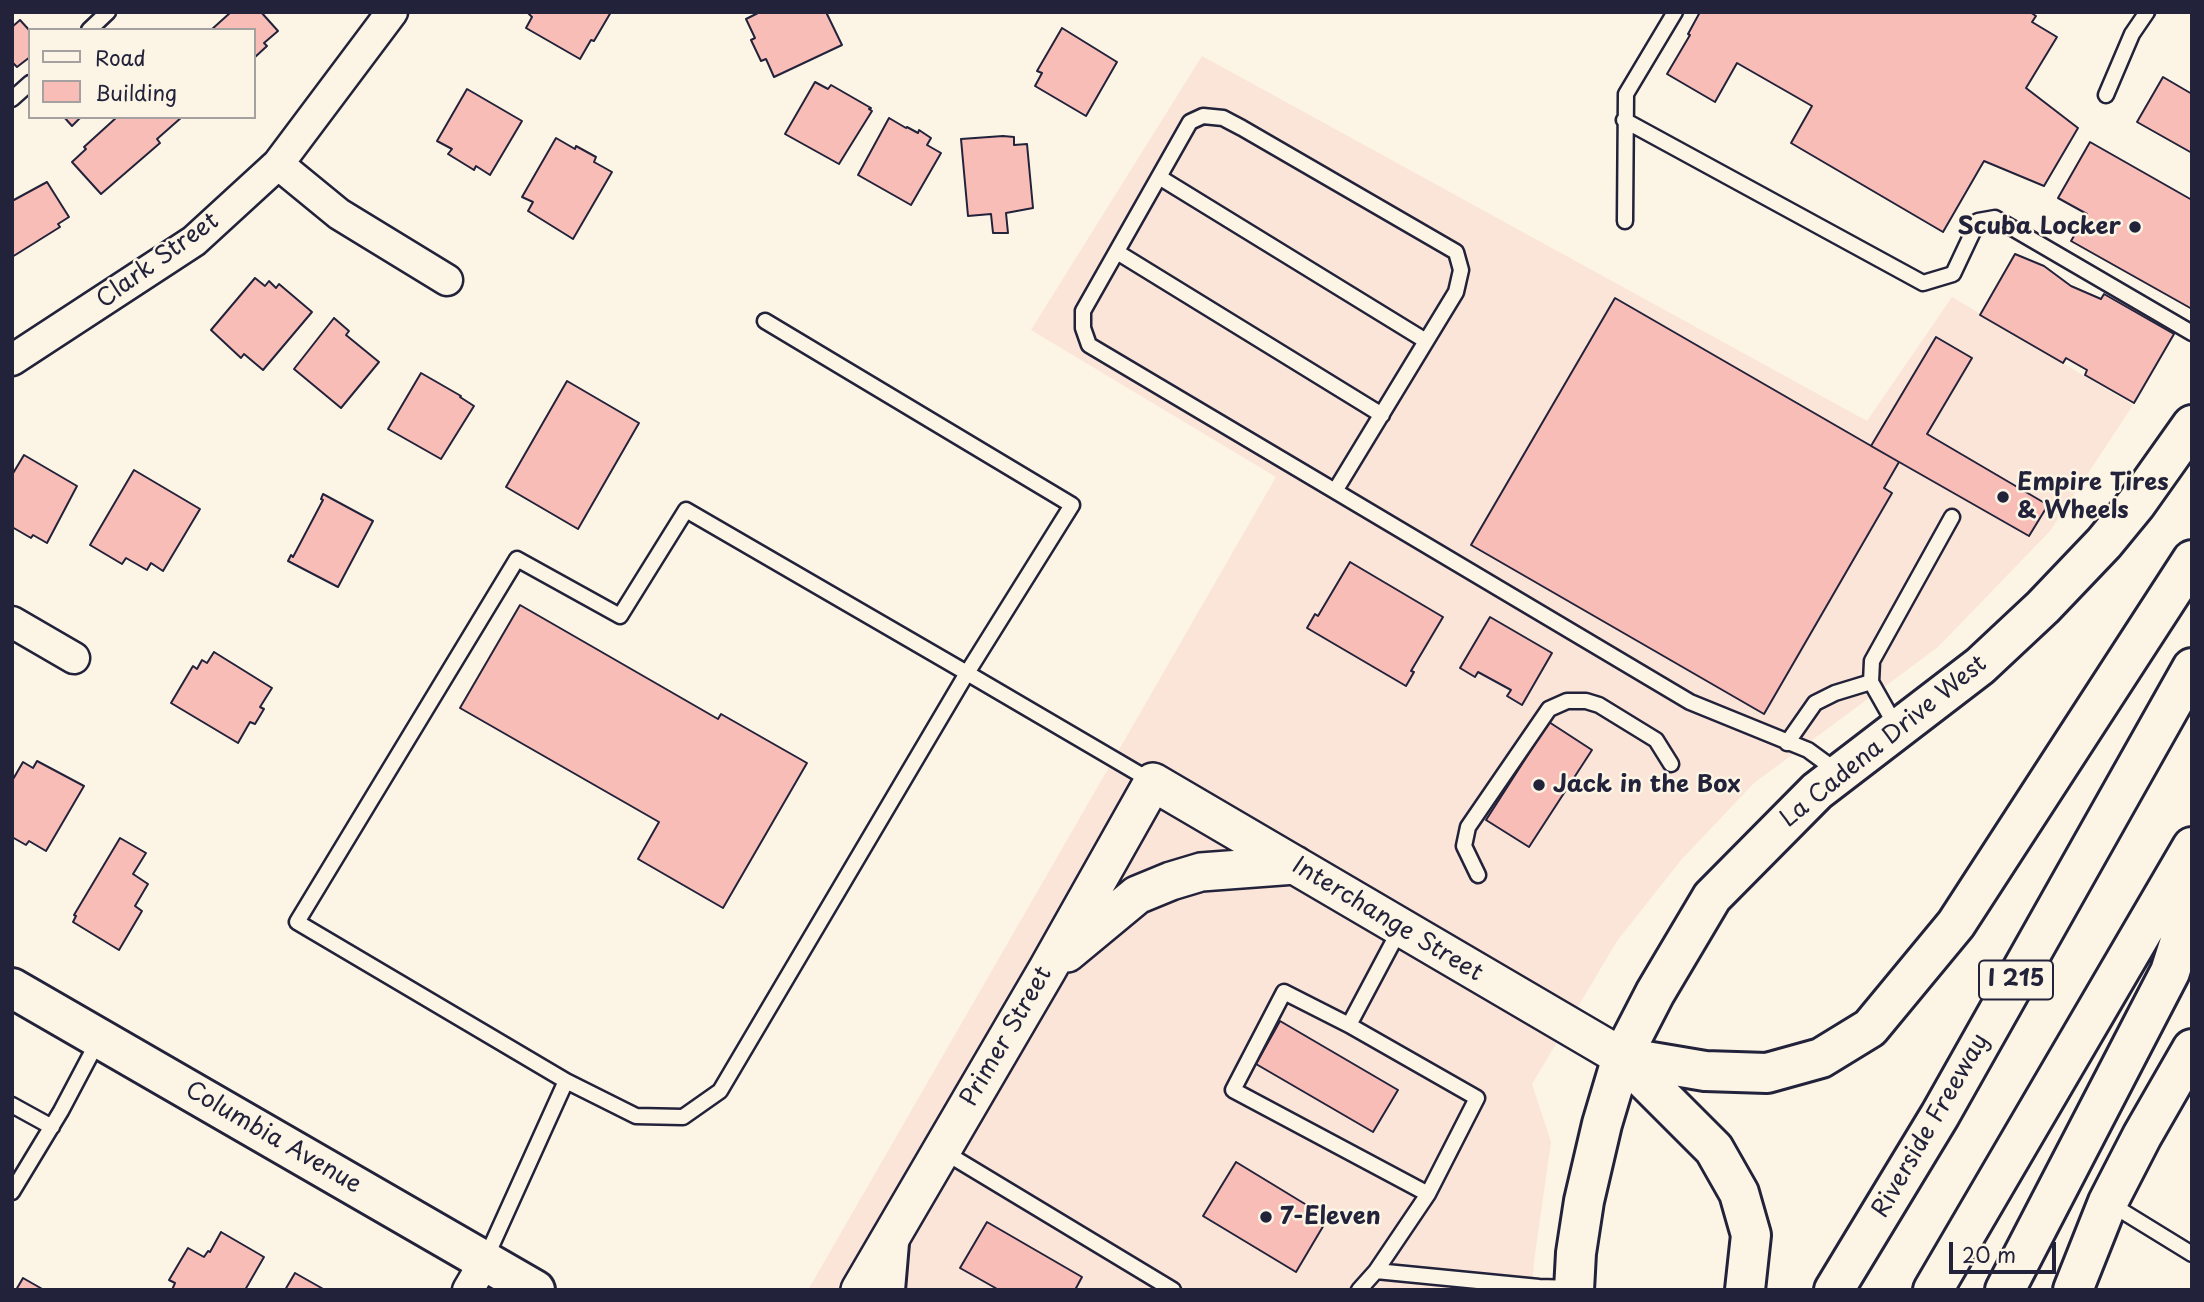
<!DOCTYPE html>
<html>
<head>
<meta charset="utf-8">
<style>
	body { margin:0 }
	#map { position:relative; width:2204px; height:1302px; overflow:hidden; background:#fcf5e5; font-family:"Playpen Sans",sans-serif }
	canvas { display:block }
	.frame { position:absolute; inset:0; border:14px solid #22223b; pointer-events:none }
	.legend { position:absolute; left:28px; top:28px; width:228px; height:91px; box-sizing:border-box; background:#fcf5e5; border:2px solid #a5a1a1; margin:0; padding:9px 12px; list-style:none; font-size:21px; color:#22223b }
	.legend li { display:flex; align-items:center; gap:14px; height:35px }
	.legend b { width:35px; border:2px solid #a5a1a1 }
	.scale { position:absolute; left:1949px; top:1242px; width:107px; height:32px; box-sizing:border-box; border:4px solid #22223b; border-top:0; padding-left:9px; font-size:21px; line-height:24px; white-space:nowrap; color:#22223b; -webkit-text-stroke:5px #fcf5e5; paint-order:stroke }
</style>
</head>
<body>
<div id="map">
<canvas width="2204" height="1302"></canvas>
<div class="frame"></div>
<ul class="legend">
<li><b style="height:9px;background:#fcf5e5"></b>Road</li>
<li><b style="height:19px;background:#f9bdb8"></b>Building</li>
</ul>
<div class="scale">20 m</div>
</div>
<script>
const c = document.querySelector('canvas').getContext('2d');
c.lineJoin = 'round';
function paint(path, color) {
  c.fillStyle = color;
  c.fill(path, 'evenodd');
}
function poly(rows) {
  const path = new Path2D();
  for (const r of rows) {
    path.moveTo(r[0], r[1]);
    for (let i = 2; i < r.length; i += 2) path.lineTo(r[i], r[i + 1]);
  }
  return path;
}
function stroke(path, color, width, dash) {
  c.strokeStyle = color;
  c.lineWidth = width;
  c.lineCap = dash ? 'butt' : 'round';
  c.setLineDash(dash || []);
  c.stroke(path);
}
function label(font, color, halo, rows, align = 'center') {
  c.font = font + ' "Playpen Sans",sans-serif';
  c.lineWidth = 5;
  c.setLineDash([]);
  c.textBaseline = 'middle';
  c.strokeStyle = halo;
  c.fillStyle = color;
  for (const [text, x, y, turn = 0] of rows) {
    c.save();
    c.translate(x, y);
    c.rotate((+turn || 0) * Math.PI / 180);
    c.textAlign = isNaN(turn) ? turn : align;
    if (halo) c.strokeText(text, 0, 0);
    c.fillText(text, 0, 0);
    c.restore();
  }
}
paint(poly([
	[1202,56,1867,421,1952,297,2133,405,2050,531,1938,647,1754,783,1681,860,1617,941,1532,1084,1551,1142,1534,1261,1532,1290,808,1290,1276,477,1031,330]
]), '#fbe4d8');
const building = poly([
	[231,12,261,12,278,31,264,43,267,46,254,58,254,30,211,30,231,12],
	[527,12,611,12,594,41,591,40,580,59,526,28,532,17,527,12],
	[760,12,826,12,842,45,774,77,766,59,761,61,751,40,755,38,746,19,760,12],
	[1700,12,2030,12,2036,16,2032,22,2057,37,2026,88,2078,128,2044,186,1984,161,1943,232,1791,143,1812,106,1737,63,1715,102,1667,74,1690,35,1688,34,1700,12],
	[20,20,30,31,30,57,17,67,12,62,12,27,20,20],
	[1062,28,1117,62,1086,116,1035,86,1042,73,1037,71,1062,28],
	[2163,77,2192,94,2192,153,2137,122,2163,77],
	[815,82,828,89,831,85,871,108,869,109,872,111,839,164,785,134,815,82],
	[467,89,522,121,490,175,476,166,474,170,448,154,452,149,437,141,467,89],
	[64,117,81,117,72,126,64,117],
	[117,117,182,117,157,139,160,143,101,194,72,162,86,149,84,147,117,117],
	[889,118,906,128,907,127,918,133,919,130,931,138,927,145,941,153,911,205,858,175,889,118],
	[1003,136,1014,137,1014,145,1027,144,1033,208,1006,213,1008,233,993,233,991,214,968,216,961,139,1003,136],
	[556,138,575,149,576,146,596,157,594,162,612,172,573,239,528,211,533,202,522,197,556,138],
	[2090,142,2192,200,2192,309,2071,241,2087,214,2058,198,2090,142],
	[47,182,69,217,58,224,60,227,12,257,12,201,47,182],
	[2015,254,2044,266,2071,286,2101,299,2104,294,2174,334,2134,403,2085,375,2087,370,2066,358,2063,363,1980,315,2015,254],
	[255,278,265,286,269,281,276,288,279,284,312,312,263,370,244,354,241,358,211,330,255,278],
	[1615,298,1899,462,1884,488,1892,493,1764,714,1471,545,1615,298],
	[334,318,349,331,346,335,379,362,341,408,294,369,334,318],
	[1936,337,1972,358,1927,434,2048,505,2029,536,1871,446,1936,337],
	[421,373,461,396,460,397,474,406,441,459,388,429,421,373],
	[567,381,639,423,578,529,506,487,567,381],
	[24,455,77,486,47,543,33,535,31,538,12,527,12,475,24,455],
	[134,470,200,509,163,571,151,563,147,570,126,558,122,564,90,545,134,470],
	[323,494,373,521,338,587,288,561,291,555,293,557,323,500,321,499,323,494],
	[1350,562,1443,617,1411,671,1414,672,1406,686,1307,628,1315,614,1318,616,1350,562],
	[520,605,718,719,721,714,807,763,723,908,638,859,659,822,460,708,520,605],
	[1490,617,1552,653,1522,705,1507,696,1511,690,1478,672,1475,677,1460,668,1490,617],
	[214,652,272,688,260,707,264,709,255,724,250,722,238,743,171,703,193,666,197,669,202,660,207,663,214,652],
	[1549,722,1592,750,1529,847,1486,820,1549,722],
	[37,761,84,786,46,851,29,841,26,845,12,837,12,781,23,762,33,768,37,761],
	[120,838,146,853,133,874,148,884,135,906,142,911,119,950,73,922,76,916,74,915,120,838],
	[1280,1021,1398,1090,1373,1132,1256,1064,1280,1021],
	[1236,1162,1328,1218,1296,1272,1203,1216,1236,1162],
	[987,1222,1082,1277,1075,1290,999,1290,960,1268,987,1222],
	[221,1232,264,1257,245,1290,172,1290,175,1283,169,1280,188,1248,204,1257,208,1251,210,1252,221,1232],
	[295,1273,325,1290,285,1290,295,1273],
	[23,1278,44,1290,16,1290,23,1278]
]);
paint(building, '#f9bdb8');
stroke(building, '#22223b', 2);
const service = poly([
	[89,30,108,12],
	[2106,95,2132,34,2147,12],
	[12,99,30,83],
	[1203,116,1223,118,1242,128,1456,252,1461,270,1456,292,1335,491,1089,345,1083,328,1083,311,1190,122,1203,116],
	[1624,120,1923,283,1953,274,1978,221,1995,218,2192,333],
	[1159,177,1426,341],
	[1625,221,1626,94,1675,12],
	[1117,252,1382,415],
	[1335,491,1690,702,1808,750,1838,772],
	[1897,728,1871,682,1872,661,1952,517],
	[1787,743,1815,703,1835,693,1871,682],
	[1478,875,1464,846,1468,827,1549,709,1567,701,1586,701,1599,705,1656,740,1671,764],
	[1349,1025,1400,929],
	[566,1081,297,922,517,559,620,616,686,510,967,673,1072,505,765,321],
	[12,1105,52,1127],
	[941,1150,1173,1290],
	[12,1192,61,1111,99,1039],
	[2109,1203,2192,1254],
	[485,1260,566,1081,636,1116,683,1117,720,1091,967,673,1153,782],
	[1376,1271,1539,1287,1573,1288],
	[1359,1290,1376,1271,1428,1194,1477,1098,1349,1025,1284,992,1233,1090,1428,1194]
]);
const minor = poly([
	[278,164,339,214,447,280],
	[12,360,194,241,278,164,392,12],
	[12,622,74,658],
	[468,1290,485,1261]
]);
const tertiary = poly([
	[1067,953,1137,895,1171,881,1201,872,1295,865],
	[860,1290,1047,970,1153,782,1622,1057]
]);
const secondary = poly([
	[12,988,535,1290],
	[1574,1290,1576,1253,1584,1201,1602,1124,1622,1057,1655,993,1712,897,1817,791,1980,666,2043,607,2104,543,2136,504,2192,425],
	[2073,1290,2108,1202,2142,1136,2192,1049]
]);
const primary = poly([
	[885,1290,889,1243]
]);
const motorway = poly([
	[1622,1057,1705,1071,1767,1073,1821,1058,1870,1028,1956,924,2192,560],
	[1622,1057,1714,1149,1739,1193,1751,1235,1745,1290],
	[1834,1290,1940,1115,2192,668],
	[1933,1290,2192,847],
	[2005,1290,2170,972,2192,903]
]);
stroke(service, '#22223b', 19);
stroke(minor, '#22223b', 35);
stroke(tertiary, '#22223b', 42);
stroke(secondary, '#22223b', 44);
stroke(primary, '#22223b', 44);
stroke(motorway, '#22223b', 44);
stroke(service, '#fcf5e5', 14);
stroke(minor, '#fcf5e5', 30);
stroke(tertiary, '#fcf5e5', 37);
stroke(secondary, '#fcf5e5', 38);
stroke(primary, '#fcf5e5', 38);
stroke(motorway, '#fcf5e5', 38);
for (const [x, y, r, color] of [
	[2135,227,7,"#22223b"],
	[2003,497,7,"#22223b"],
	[1539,785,7,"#22223b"],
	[1266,1217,7,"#22223b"]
]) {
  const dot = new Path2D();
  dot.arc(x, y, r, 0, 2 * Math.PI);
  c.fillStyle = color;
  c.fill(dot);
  stroke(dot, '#fcf5e5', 2.5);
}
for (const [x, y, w] of [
	[2016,980,74]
]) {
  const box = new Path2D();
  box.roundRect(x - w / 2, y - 19.5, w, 39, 5);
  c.fillStyle = '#fcf5e5';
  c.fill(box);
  stroke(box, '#22223b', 2);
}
label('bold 23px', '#22223b', null, [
	["I 215",2016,980]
]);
label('bold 24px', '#22223b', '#fcf5e5', [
	["Scuba Locker",2121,227,"right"],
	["Empire Tires",2017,483],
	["& Wheels",2017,511],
	["Jack in the Box",1553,785],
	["7-Eleven",1280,1217]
], 'left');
label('24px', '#22223b', '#fcf5e5', [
	["Clark Street",158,261,-36],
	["La Cadena Drive West",1884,742,-39],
	["Interchange Street",1387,920,31],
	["Primer Street",1007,1037,-60],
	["Riverside Freeway",1931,1126,-60],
	["Columbia Avenue",273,1138,30]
]);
</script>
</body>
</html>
